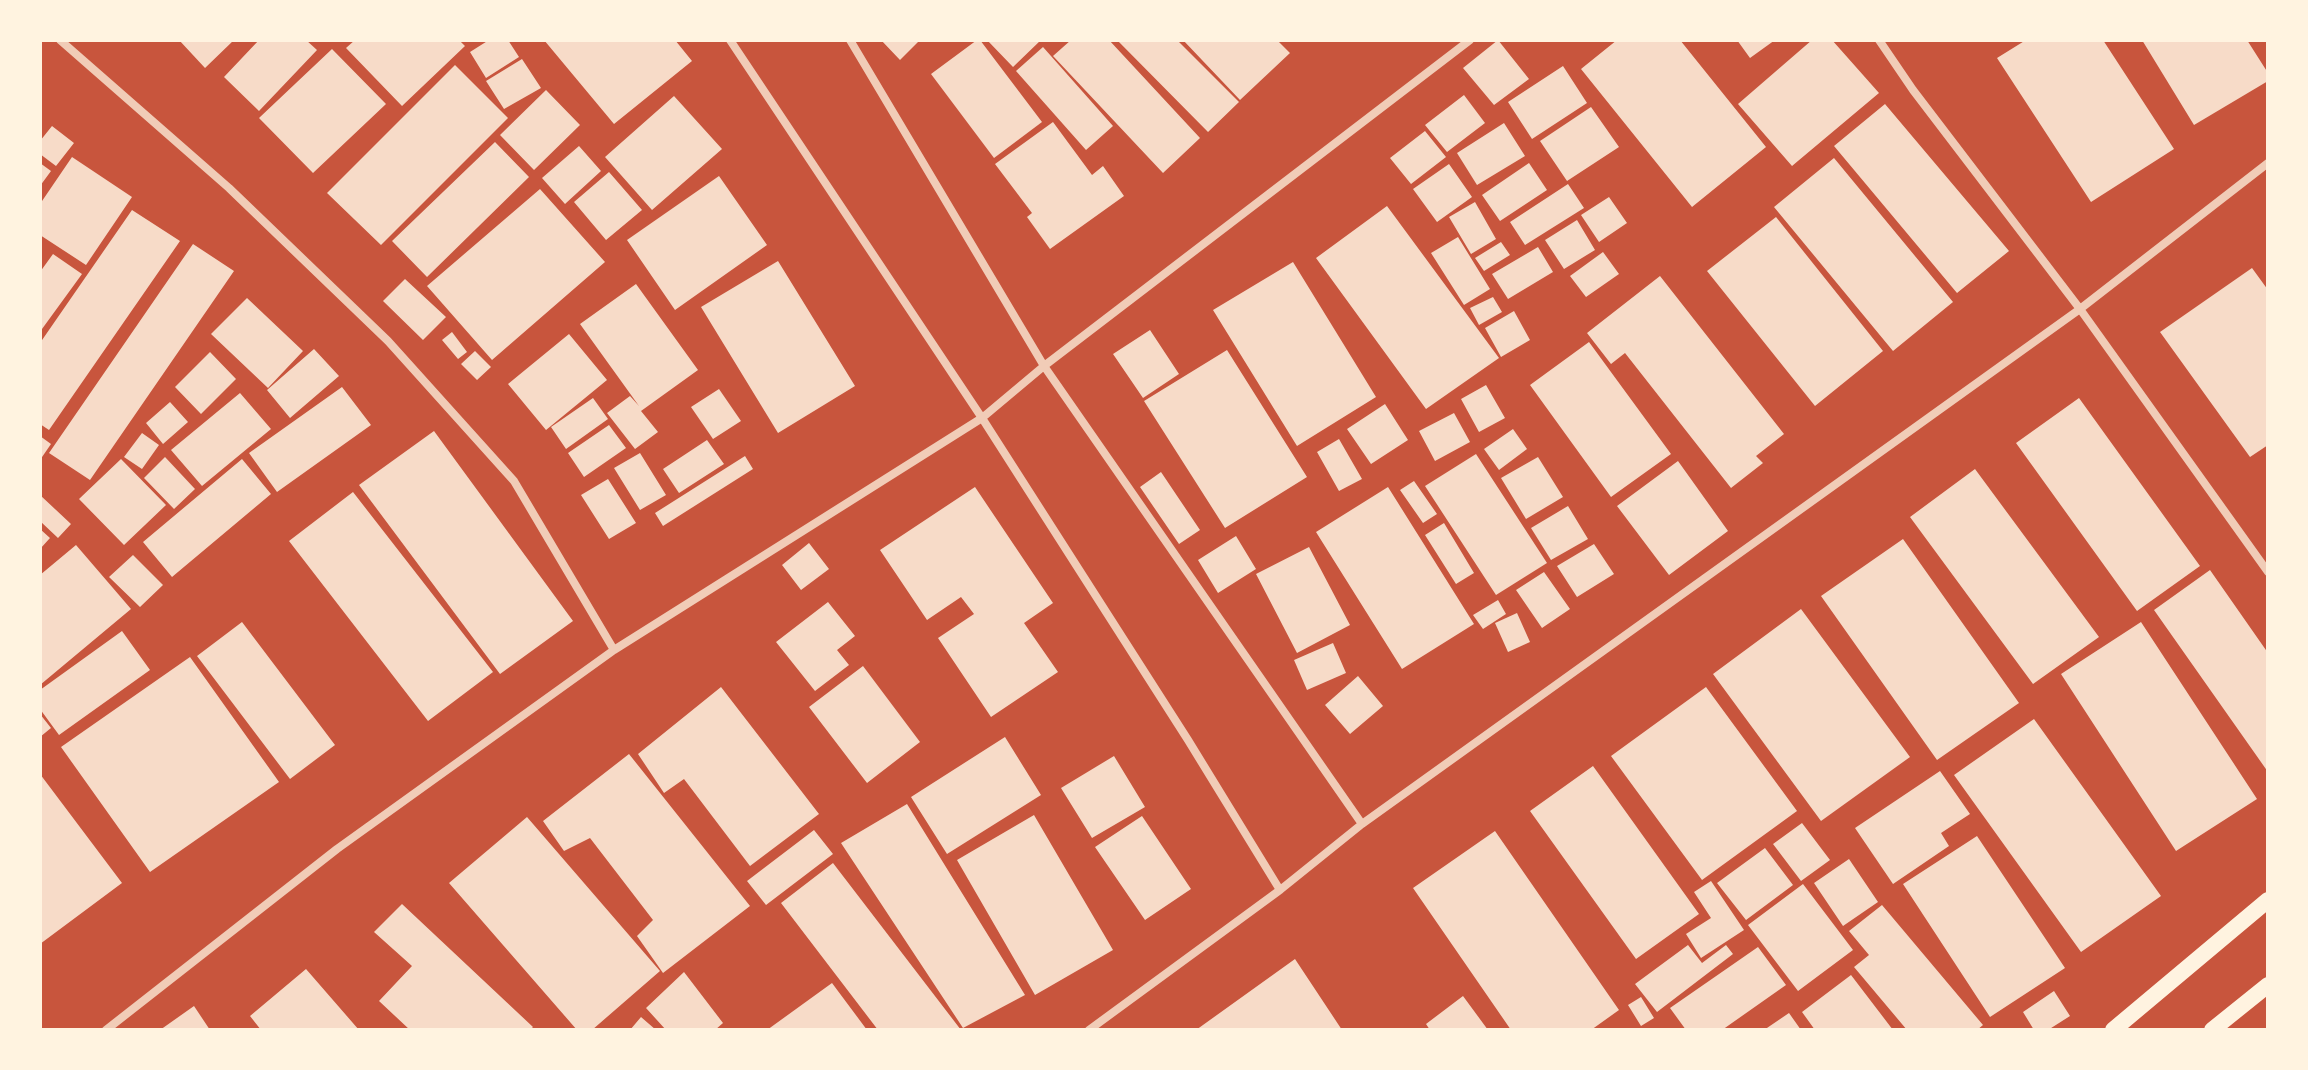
<!DOCTYPE html>
<html>
<head>
<meta charset="utf-8">
<style>
	body { margin:0 }
	#map { position:relative; width:2308px; height:1070px; overflow:hidden; background:#c8553d; font-family:Signika,sans-serif }
	canvas { display:block }
	.frame { position:absolute; inset:0; border:42px solid #fff3e0; pointer-events:none }
</style>
</head>
<body>
<div id="map">
<canvas width="2308" height="1070"></canvas>
<div class="frame"></div>
</div>
<script>
const c = document.querySelector('canvas').getContext('2d');
c.lineJoin = 'round';
function paint(path, color) {
  c.fillStyle = color;
  c.fill(path, 'evenodd');
}
function poly(rows) {
  const path = new Path2D();
  for (const r of rows) {
    path.moveTo(r[0], r[1]);
    for (let i = 2; i < r.length; i += 2) path.lineTo(r[i], r[i + 1]);
  }
  return path;
}
function stroke(path, color, width, dash) {
  c.strokeStyle = color;
  c.lineWidth = width;
  c.lineCap = dash ? 'butt' : 'round';
  c.setLineDash(dash || []);
  c.stroke(path);
}
paint(poly([
	[179,40,234,40,205,68],
	[259,40,306,40,317,50,259,111,224,77],
	[355,40,459,40,465,46,402,106,346,48],
	[489,40,508,40,519,57,486,78,470,52],
	[544,40,675,40,692,61,614,124],
	[881,40,920,40,900,60],
	[977,40,980,40,1042,122,994,158,931,74],
	[987,40,1041,40,1013,67],
	[1071,40,1109,40,1200,138,1163,173,1053,56],
	[1117,40,1177,40,1239,102,1208,132],
	[1183,40,1277,40,1290,53,1240,100],
	[1498,40,1529,79,1494,105,1463,68],
	[1617,40,1680,40,1766,147,1692,207,1581,69],
	[1737,40,1775,40,1750,58],
	[1812,40,1832,40,1879,93,1792,166,1738,104],
	[2026,40,2103,40,2174,149,2091,202,1997,58],
	[2142,40,2247,40,2268,73,2268,81,2194,125],
	[1043,47,1113,126,1086,150,1016,71],
	[332,49,386,104,313,173,259,118],
	[522,59,541,88,504,109,486,81],
	[455,65,508,118,381,245,327,193],
	[1563,66,1587,103,1532,139,1508,102],
	[546,90,580,125,534,170,500,135],
	[1464,95,1485,123,1447,152,1425,125],
	[674,96,722,149,652,210,605,157],
	[1885,104,2009,251,1957,293,1834,146],
	[1591,107,1619,147,1567,181,1540,141],
	[1053,122,1092,175,1103,166,1124,196,1050,249,1027,217,1032,213,995,164],
	[1504,123,1525,156,1477,185,1457,153],
	[52,126,74,143,56,166,40,154,40,141],
	[1425,131,1446,157,1411,184,1390,158],
	[495,142,529,177,427,277,392,241],
	[579,146,601,171,565,204,542,178],
	[72,157,132,197,86,265,40,235,40,204],
	[1834,158,1953,302,1893,351,1774,207],
	[40,163,51,171,40,186],
	[1529,163,1547,190,1500,221,1482,195],
	[1449,164,1472,197,1437,222,1413,189],
	[609,172,642,210,606,240,574,202],
	[719,176,767,245,675,310,627,240],
	[1568,184,1584,208,1525,245,1510,222],
	[540,189,605,262,492,360,427,286],
	[1609,197,1627,223,1599,242,1581,215],
	[1475,202,1496,239,1471,254,1449,217],
	[1387,206,1499,358,1426,409,1316,258],
	[132,210,180,241,49,430,40,424,40,343],
	[1776,217,1883,351,1815,406,1707,271],
	[1577,220,1595,250,1564,269,1545,240],
	[1458,237,1490,289,1464,305,1431,253],
	[1501,242,1510,255,1484,271,1475,258],
	[193,244,234,271,90,480,49,453],
	[1538,247,1553,272,1508,299,1492,274],
	[1603,252,1619,274,1586,297,1570,276],
	[53,254,82,274,42,329,40,272],
	[778,261,855,386,778,433,701,307],
	[1293,262,1376,397,1297,446,1213,310],
	[2252,268,2268,290,2268,445,2250,457,2160,332],
	[1660,276,1784,434,1756,456,1763,463,1731,488,1625,353,1611,364,1587,333],
	[405,279,446,317,423,340,383,301],
	[636,284,698,370,641,411,658,432,635,449,607,413,630,396,639,406,580,324],
	[1493,297,1502,312,1479,325,1470,308],
	[247,298,303,351,268,388,211,334],
	[1514,311,1530,340,1501,357,1485,328],
	[1150,330,1179,374,1143,398,1113,354],
	[452,332,467,352,458,359,442,340],
	[569,334,607,380,546,430,508,384],
	[1589,342,1671,454,1611,497,1530,385],
	[314,349,339,376,290,418,267,390],
	[1227,350,1307,477,1225,528,1144,401],
	[475,351,491,367,477,380,461,364],
	[210,352,236,379,201,414,175,387],
	[1486,385,1505,418,1479,432,1461,399],
	[342,387,371,425,277,492,249,453],
	[719,389,741,421,713,439,691,407],
	[240,393,271,429,202,486,171,450],
	[593,398,608,419,566,449,551,427],
	[2079,398,2200,566,2137,611,2016,443],
	[170,402,188,422,163,444,146,423],
	[1385,404,1408,440,1371,464,1347,429],
	[1454,413,1470,442,1435,461,1419,431],
	[609,425,626,448,584,477,568,453],
	[1513,429,1527,449,1499,470,1484,449],
	[434,431,573,621,500,674,359,485],
	[142,433,159,445,142,469,124,457],
	[40,436,51,444,40,460],
	[1339,439,1362,479,1339,491,1317,452],
	[707,440,724,464,679,493,663,469],
	[640,453,666,495,640,510,614,468],
	[1476,454,1547,563,1496,595,1425,486],
	[745,456,753,469,663,526,655,513],
	[165,457,195,489,174,509,144,478],
	[1538,457,1563,497,1526,519,1501,478],
	[121,459,166,505,124,545,79,499],
	[242,459,271,494,172,577,143,542],
	[1678,461,1728,531,1669,575,1617,506],
	[1975,469,2099,637,2033,684,1910,517],
	[1161,472,1200,530,1179,544,1140,487],
	[608,479,636,523,609,539,581,495],
	[1414,481,1437,514,1423,523,1400,490],
	[975,487,1053,603,1024,623,1058,672,991,717,938,638,974,614,961,597,927,620,880,550],
	[1388,487,1474,624,1402,669,1316,532],
	[353,492,493,672,428,721,289,541],
	[40,495,71,524,58,538,40,521],
	[1568,506,1588,539,1551,560,1531,528],
	[1444,523,1474,573,1456,584,1425,535],
	[40,529,50,538,40,549],
	[1236,536,1256,569,1218,593,1198,560],
	[1903,539,2019,703,1937,760,1821,596],
	[809,543,829,569,801,590,782,565],
	[1594,544,1614,574,1577,597,1557,566],
	[76,545,131,609,40,685,40,575],
	[1309,547,1350,625,1297,653,1256,574],
	[133,555,163,585,140,607,109,577],
	[2210,570,2268,653,2268,772,2154,610],
	[1544,572,1570,609,1542,628,1516,590],
	[1498,600,1506,614,1483,629,1473,615],
	[828,602,855,636,837,650,849,665,815,691,776,642],
	[1801,609,1910,757,1821,821,1713,674],
	[1517,613,1530,642,1508,652,1495,623],
	[242,622,335,745,290,779,197,656],
	[2141,622,2257,799,2176,851,2061,674],
	[122,631,150,670,59,735,40,709,40,690],
	[1333,643,1346,673,1307,690,1294,660],
	[190,657,279,782,150,872,61,747],
	[863,666,920,742,867,783,809,707],
	[1358,676,1383,706,1350,734,1325,705],
	[721,687,819,814,750,866,684,779,664,793,638,754],
	[1706,687,1797,811,1702,880,1611,756],
	[40,714,51,728,40,737],
	[2034,719,2161,896,2081,952,1954,775],
	[1005,737,1041,795,947,854,911,797],
	[629,754,750,906,663,973,637,936,653,920,590,838,564,851,543,821],
	[1114,756,1145,807,1092,838,1061,788],
	[1593,766,1699,914,1636,959,1530,811],
	[1940,771,1970,814,1941,833,1949,846,1893,884,1855,828],
	[40,774,122,883,40,944],
	[907,804,1025,995,963,1028,841,843],
	[1034,815,1113,950,1035,995,957,860],
	[1142,816,1191,889,1145,920,1095,847],
	[527,817,660,971,592,1030,577,1030,449,883],
	[1802,823,1830,860,1801,881,1773,844],
	[814,830,833,854,766,905,747,881],
	[1495,831,1619,1010,1591,1030,1511,1030,1413,888],
	[1977,836,2065,968,1990,1017,1903,884],
	[1765,848,1793,885,1746,920,1717,883],
	[1849,859,1878,902,1843,926,1814,883],
	[833,863,961,1030,878,1030,781,903],
	[1711,881,1744,930,1701,958,1686,934,1711,918,1694,892],
	[1803,884,1853,950,1798,991,1748,925],
	[402,904,533,1027,530,1030,410,1030,379,1001,412,966,374,932],
	[1882,905,1983,1025,1977,1030,1907,1030,1854,967,1869,955,1849,931],
	[1688,945,1702,963,1726,945,1733,954,1657,1012,1635,984],
	[1758,947,1786,985,1722,1030,1686,1030,1670,1008],
	[1295,959,1342,1030,1196,1030],
	[306,969,359,1030,261,1030,250,1016],
	[684,972,723,1023,715,1030,666,1030,646,1008],
	[1851,975,1893,1030,1815,1030,1802,1012],
	[832,983,867,1030,767,1030],
	[2054,991,2070,1016,2048,1030,2034,1030,2023,1012],
	[1463,996,1488,1030,1430,1030,1426,1024],
	[1641,997,1654,1018,1641,1026,1628,1005],
	[194,1006,210,1030,160,1030],
	[1789,1013,1801,1030,1764,1030],
	[641,1017,656,1030,630,1030]
]), '#f7dbc8');
stroke(poly([
	[60,40,229,188,388,341,514,481,614,650],
	[730,40,982,418,1188,740,1280,890],
	[850,40,1044,366,1362,824],
	[1879,40,1913,90,2080,309,2268,572],
	[106,1030,337,849,614,650,982,418,1044,366,1470,40],
	[1089,1030,1280,890,1362,824,2080,309,2268,163]
]), '#f1ccb7', 8);
stroke(poly([
	[2113,1030,2268,900],
	[2212,1030,2268,985]
]), '#fff3e0', 16);
</script>
</body>
</html>
